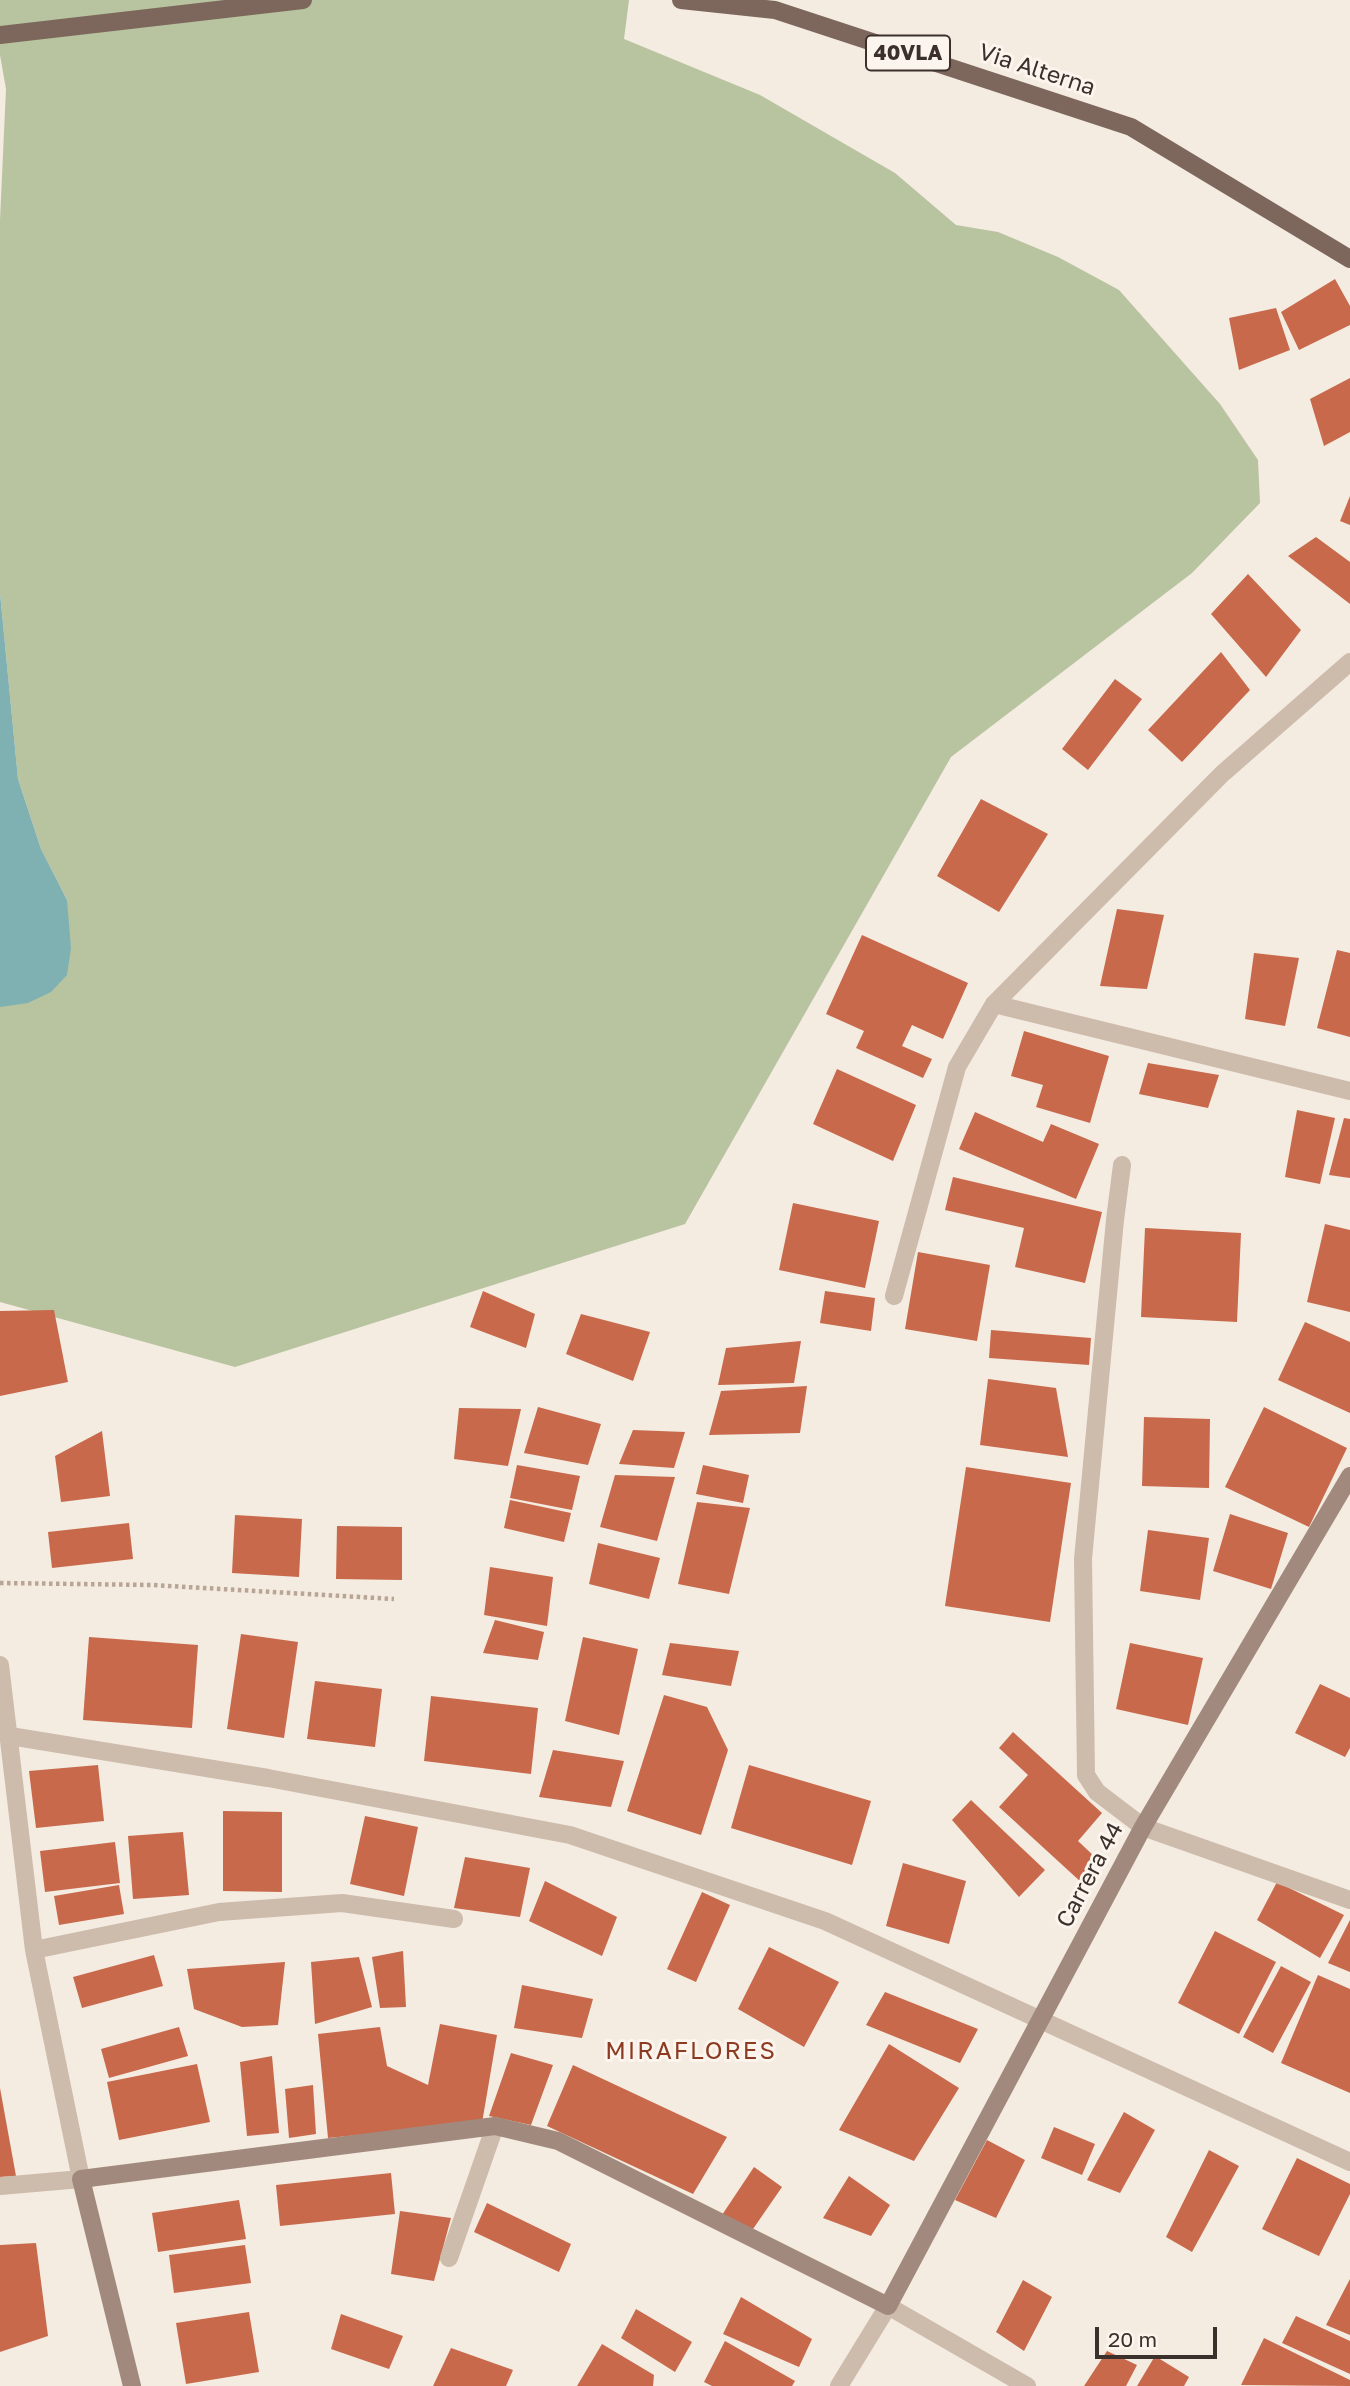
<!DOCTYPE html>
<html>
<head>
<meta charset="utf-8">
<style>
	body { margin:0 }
	#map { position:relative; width:1350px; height:2386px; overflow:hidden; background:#f4ebe1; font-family:"Golos Text",sans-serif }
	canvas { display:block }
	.scale { position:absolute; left:1095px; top:2327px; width:122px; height:32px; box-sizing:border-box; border:4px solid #3b302b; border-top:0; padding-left:9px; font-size:21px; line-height:24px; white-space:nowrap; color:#3b302b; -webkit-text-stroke:5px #fbf5ee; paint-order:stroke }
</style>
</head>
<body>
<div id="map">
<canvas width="1350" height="2386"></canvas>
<div class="scale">20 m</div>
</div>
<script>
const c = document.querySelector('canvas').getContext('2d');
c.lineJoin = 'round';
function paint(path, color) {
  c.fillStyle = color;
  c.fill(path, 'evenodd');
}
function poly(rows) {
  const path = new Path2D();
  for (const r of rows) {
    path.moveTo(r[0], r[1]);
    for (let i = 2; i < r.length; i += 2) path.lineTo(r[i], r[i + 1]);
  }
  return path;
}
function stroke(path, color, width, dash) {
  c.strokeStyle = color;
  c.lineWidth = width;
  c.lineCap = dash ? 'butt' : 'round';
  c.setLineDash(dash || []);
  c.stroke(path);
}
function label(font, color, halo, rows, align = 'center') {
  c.font = font + ' "Golos Text",sans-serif';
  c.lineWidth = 6;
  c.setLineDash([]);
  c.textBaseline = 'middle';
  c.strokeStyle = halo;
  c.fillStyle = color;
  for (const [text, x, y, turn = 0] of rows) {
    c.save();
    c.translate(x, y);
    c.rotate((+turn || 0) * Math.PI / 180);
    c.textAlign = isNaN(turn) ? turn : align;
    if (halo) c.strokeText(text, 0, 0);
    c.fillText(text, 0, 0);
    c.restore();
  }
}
paint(poly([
	[0,0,629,0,624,39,760,95,895,173,956,225,998,232,1058,257,1119,290,1220,404,1258,460,1260,503,1192,573,951,757,685,1224,235,1367,0,1302,0,1007,3,1005,67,900,41,849,18,779,0,593,0,220,6,89,0,55]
]), '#b8c4a0');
paint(poly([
	[0,593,18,779,41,849,67,900,71,948,67,975,51,992,28,1003,0,1007]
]), '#7fb0b2');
paint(poly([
	[1335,279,1350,306,1350,325,1299,350,1281,312],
	[1276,308,1290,350,1239,370,1229,318],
	[1350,378,1350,432,1324,446,1310,399],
	[1350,496,1350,525,1340,521],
	[1316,537,1350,562,1350,604,1288,556],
	[1248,574,1301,630,1266,677,1211,614],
	[1221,652,1250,690,1182,762,1148,730],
	[1115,679,1142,699,1088,770,1062,749],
	[981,799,1048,834,999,912,937,876],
	[1117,909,1164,915,1147,989,1100,986],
	[862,935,968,983,943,1039,912,1025,902,1046,932,1059,923,1078,856,1048,864,1031,826,1014],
	[1337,950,1350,953,1350,1037,1317,1028],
	[1254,953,1299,958,1285,1026,1245,1019],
	[1024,1031,1109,1056,1090,1123,1036,1107,1043,1085,1011,1076],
	[1148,1063,1219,1075,1208,1108,1139,1094],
	[837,1069,916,1105,893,1161,813,1124],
	[1297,1110,1335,1118,1320,1184,1285,1177],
	[975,1112,1043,1142,1051,1124,1099,1144,1076,1199,959,1149],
	[1344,1118,1350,1119,1350,1178,1329,1175],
	[953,1177,1102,1212,1085,1283,1015,1267,1024,1228,945,1210],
	[793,1203,879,1221,865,1288,779,1270],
	[1325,1224,1350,1230,1350,1312,1307,1302],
	[1145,1228,1241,1233,1237,1322,1141,1317],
	[918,1252,990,1265,977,1341,905,1329],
	[483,1291,535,1314,526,1348,470,1327],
	[825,1291,875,1298,871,1331,820,1323],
	[54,1310,68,1382,0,1396,0,1311],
	[581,1314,650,1332,633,1381,566,1354],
	[1305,1322,1350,1342,1350,1413,1278,1380],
	[991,1330,1091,1338,1089,1365,989,1358],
	[801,1341,794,1383,718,1385,726,1348],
	[988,1379,1056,1388,1068,1457,980,1445],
	[807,1386,800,1433,709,1435,721,1391],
	[538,1407,601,1424,588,1465,524,1453],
	[1264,1407,1347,1448,1309,1527,1225,1487],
	[459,1408,521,1409,508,1466,454,1459],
	[1144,1417,1210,1419,1209,1488,1142,1486],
	[633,1430,685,1432,674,1468,619,1464],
	[102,1431,110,1496,61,1502,55,1456],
	[517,1465,580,1476,572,1510,510,1498],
	[703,1465,749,1475,743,1503,696,1494],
	[966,1467,1071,1483,1050,1622,945,1606],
	[615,1475,675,1477,657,1541,600,1527],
	[510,1500,571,1513,564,1542,504,1528],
	[697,1502,750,1508,729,1594,678,1584],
	[1230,1514,1288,1533,1271,1589,1213,1571],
	[235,1515,302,1519,299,1577,232,1573],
	[129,1523,133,1559,52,1568,48,1532],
	[337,1526,402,1527,402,1580,336,1579],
	[1148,1530,1209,1538,1200,1600,1140,1591],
	[598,1543,660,1558,649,1599,589,1584],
	[490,1567,553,1577,547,1626,484,1615],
	[495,1620,544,1632,538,1660,483,1653],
	[241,1634,298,1642,284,1738,227,1729],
	[89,1637,198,1645,192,1728,83,1720],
	[583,1637,638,1649,619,1735,565,1721],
	[670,1643,739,1651,731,1686,662,1675],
	[1130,1643,1203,1658,1188,1725,1116,1709],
	[315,1681,382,1689,375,1747,307,1739],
	[1320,1684,1350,1698,1350,1748,1345,1757,1295,1733],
	[664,1695,707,1707,728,1750,701,1835,627,1811],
	[431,1696,538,1708,531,1774,424,1761],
	[1013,1732,1102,1813,1078,1841,1095,1857,1082,1883,999,1807,1028,1775,999,1748],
	[553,1750,624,1761,611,1807,539,1797],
	[98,1765,104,1821,36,1828,29,1771],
	[749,1765,871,1801,852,1865,731,1828],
	[971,1800,1045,1870,1019,1897,952,1820],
	[223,1811,282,1812,282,1892,223,1891],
	[365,1816,418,1827,404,1896,350,1884],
	[183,1832,189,1895,133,1899,128,1836],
	[115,1842,120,1883,45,1892,40,1851],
	[465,1857,530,1868,520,1917,454,1908],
	[903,1863,966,1881,949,1944,886,1926],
	[545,1881,617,1917,602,1956,529,1921],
	[1277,1882,1344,1915,1320,1958,1257,1920],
	[119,1885,124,1914,59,1925,54,1896],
	[702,1892,730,1905,696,1982,667,1969],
	[1350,1920,1350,1972,1328,1963],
	[1215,1931,1276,1962,1239,2034,1178,2003],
	[769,1947,839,1982,804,2047,738,2009],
	[403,1951,406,2007,380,2008,372,1957],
	[154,1955,163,1986,82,2008,73,1977],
	[359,1957,372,2007,315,2024,311,1962],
	[285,1962,278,2025,242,2027,194,2009,187,1969],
	[1281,1966,1311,1982,1273,2053,1243,2037],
	[1318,1975,1350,1989,1350,2093,1281,2063],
	[522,1985,593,1999,582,2038,514,2028],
	[885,1992,978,2029,960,2063,866,2025],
	[440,2024,497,2035,482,2123,328,2138,318,2034,380,2027,387,2066,428,2085],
	[179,2027,188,2056,109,2078,101,2049],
	[889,2044,959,2088,914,2161,839,2130],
	[511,2053,553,2065,531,2125,489,2116],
	[272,2056,279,2133,247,2136,240,2062],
	[197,2064,210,2122,119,2140,107,2082],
	[573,2065,727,2137,693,2194,547,2126],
	[313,2085,316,2134,289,2138,285,2089],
	[0,2088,16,2176,0,2177],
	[1124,2112,1155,2130,1120,2193,1087,2180],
	[1054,2127,1095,2144,1082,2175,1041,2158],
	[987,2140,1025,2160,996,2218,955,2200],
	[1209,2150,1239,2166,1192,2252,1166,2237],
	[1297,2158,1350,2184,1350,2194,1319,2256,1262,2229],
	[754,2167,782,2187,753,2229,722,2215],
	[391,2173,395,2214,280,2226,276,2185],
	[849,2176,890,2205,871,2236,823,2218],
	[239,2200,246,2239,158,2252,152,2213],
	[487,2203,571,2244,559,2272,474,2232],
	[400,2211,451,2218,434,2281,391,2274],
	[36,2243,48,2336,0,2352,0,2245],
	[245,2245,251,2283,174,2293,169,2255],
	[1350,2279,1350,2335,1326,2325],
	[1023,2280,1052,2297,1024,2351,996,2332],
	[741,2297,812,2339,799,2367,723,2334],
	[636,2309,692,2342,675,2372,621,2338],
	[249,2312,259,2372,186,2384,176,2323],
	[341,2314,403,2336,389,2369,331,2349],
	[1296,2316,1350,2341,1350,2374,1282,2343],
	[1264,2338,1350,2380,1350,2386,1241,2385],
	[725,2341,795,2381,792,2386,712,2386,704,2382],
	[602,2344,654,2375,653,2386,577,2386],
	[451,2348,513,2370,506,2386,433,2386],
	[1107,2351,1137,2365,1126,2386,1084,2386],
	[1155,2356,1189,2377,1184,2386,1137,2386]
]), '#c8694b');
stroke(poly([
	[0,1583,152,1585,394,1599]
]), '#b9a596', 4.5, [3.5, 3.5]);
stroke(poly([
	[994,1004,1350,1091],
	[1122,1165,1115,1220,1083,1559,1086,1775,1097,1792,1143,1827,1350,1900],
	[894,1296,957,1067,994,1004,1222,774,1350,662],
	[0,1665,34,1950,81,2179,0,2186],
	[10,1736,268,1778,570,1835,825,1921,1350,2162],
	[34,1950,219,1912,342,1903,454,1919],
	[449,2258,495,2126],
	[839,2386,888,2306,1027,2386]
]), '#cdbbac', 18);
stroke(poly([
	[132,2386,81,2179,495,2126,558,2141,888,2306,1143,1827,1350,1476]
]), '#a18a7d', 18);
stroke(poly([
	[681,0,775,10,1131,127,1350,259],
	[0,35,303,0]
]), '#7d675c', 18);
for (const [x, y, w] of [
	[908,53,84]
]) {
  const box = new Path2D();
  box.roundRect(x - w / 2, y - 17.5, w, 35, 5);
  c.fillStyle = '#fbf5ee';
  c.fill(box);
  stroke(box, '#3b302b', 2);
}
label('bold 21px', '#3b302b', null, [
	["40VLA",908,53]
]);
label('23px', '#3b302b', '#fbf5ee', [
	["Via Alterna",1037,70,18],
	["Carrera 44",1090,1875,-62]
]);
c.letterSpacing = '2px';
label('24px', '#8c3b22', '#fbf5ee', [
	["MIRAFLORES",691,2051]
]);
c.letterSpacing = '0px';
</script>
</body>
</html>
